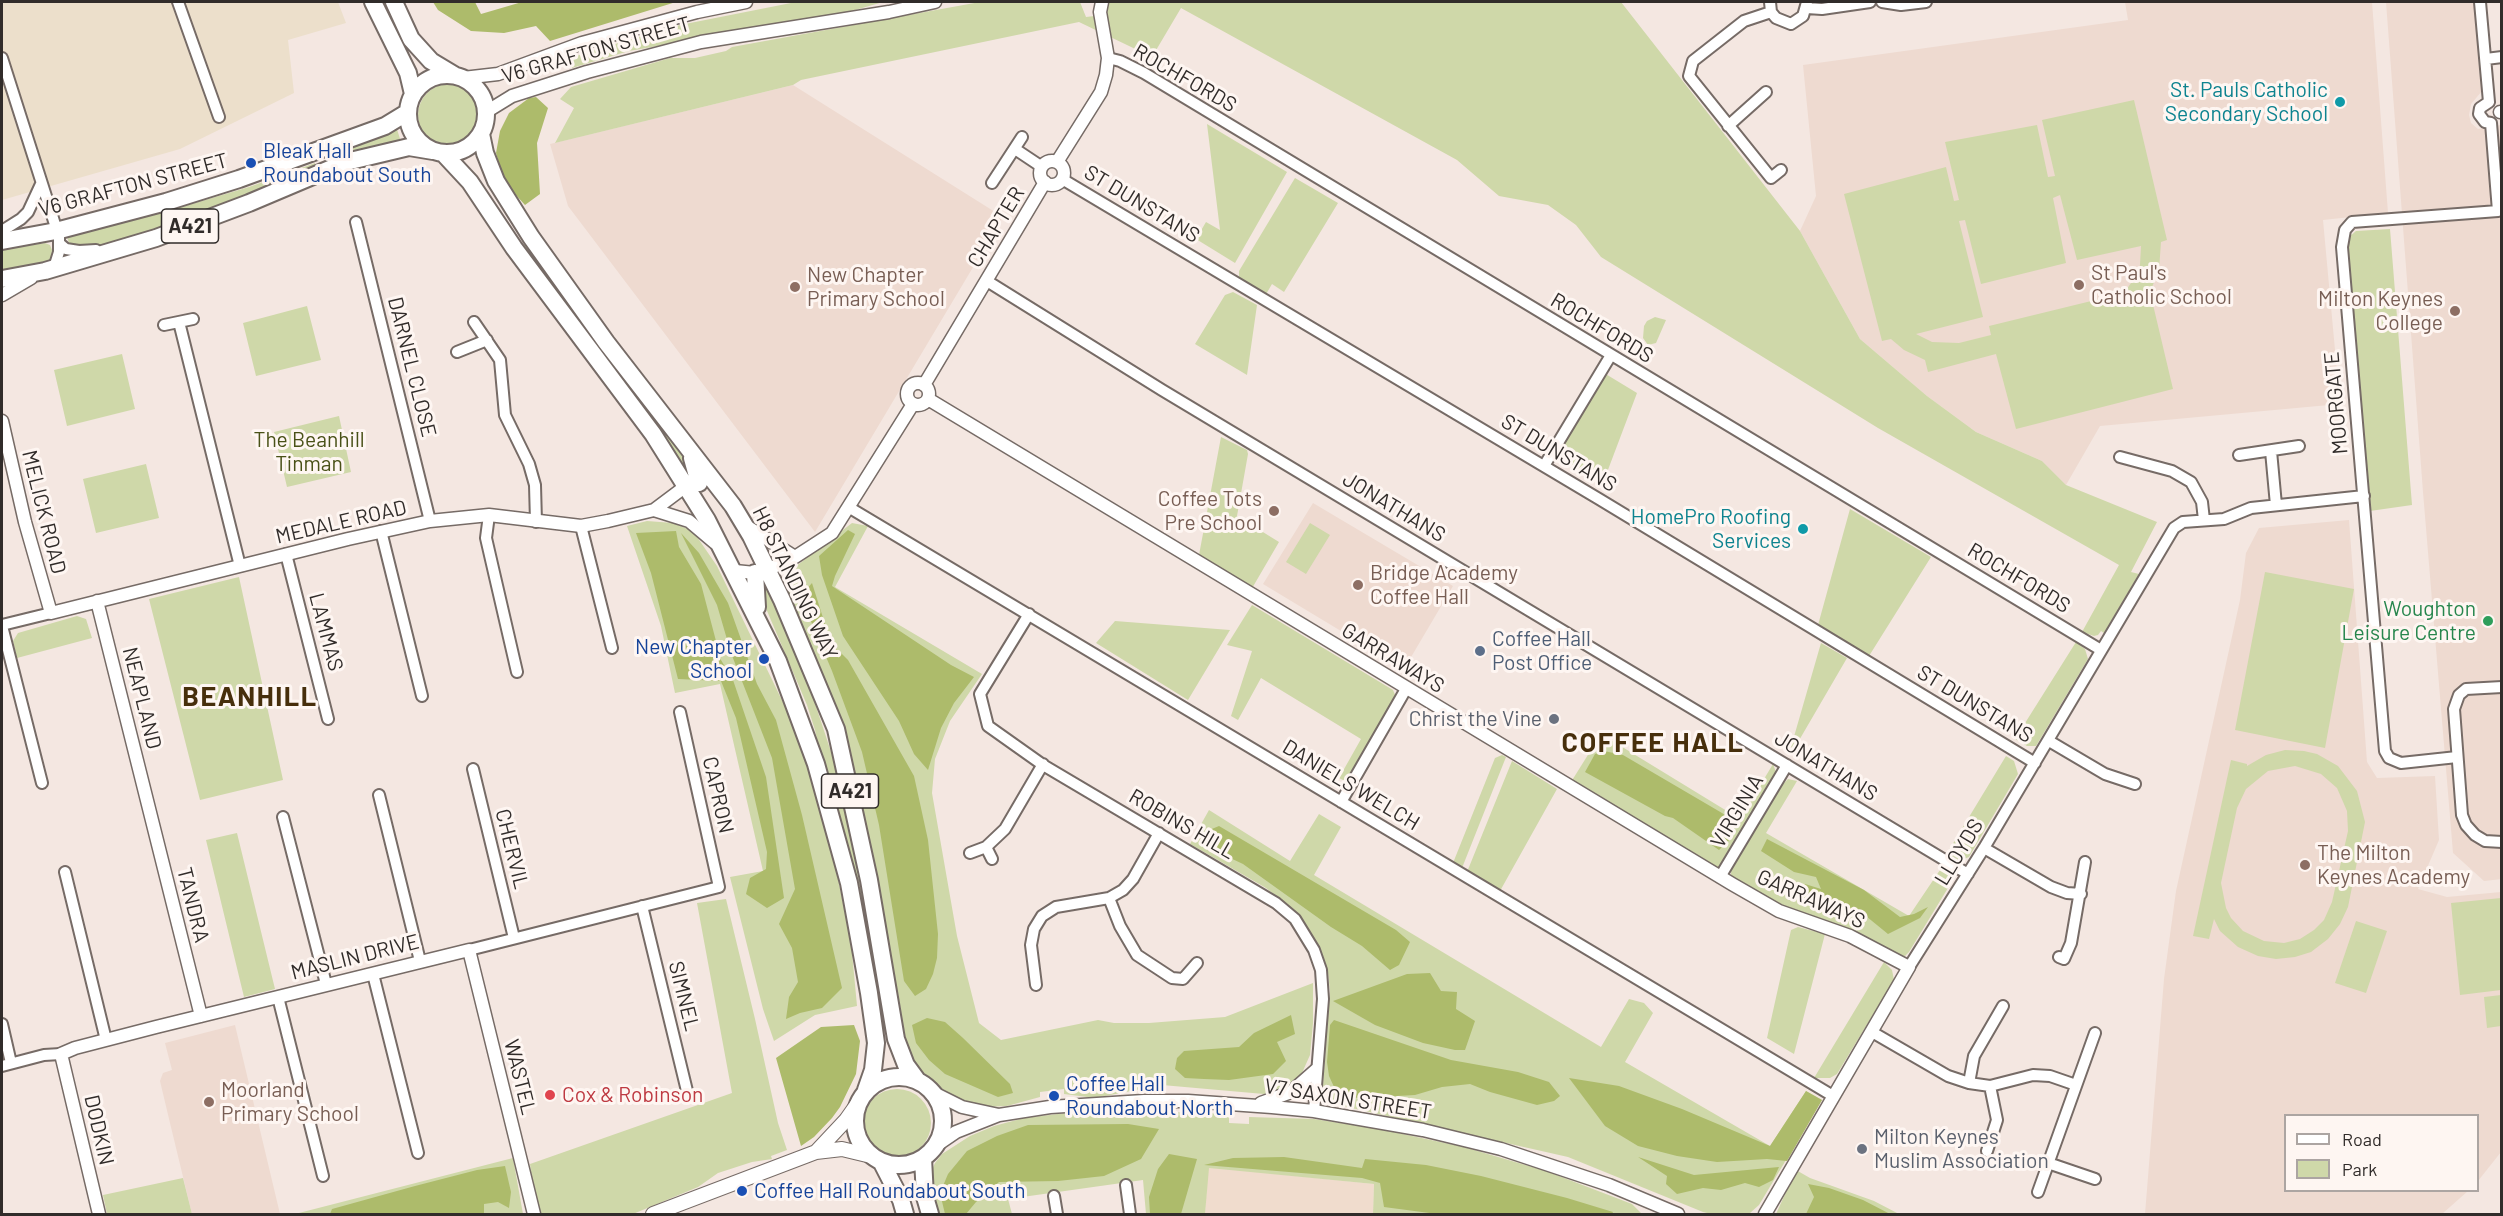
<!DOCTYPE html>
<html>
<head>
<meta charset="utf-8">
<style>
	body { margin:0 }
	#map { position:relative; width:2503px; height:1216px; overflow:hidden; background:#f4e7e1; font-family:Barlow,sans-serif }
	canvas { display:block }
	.frame { position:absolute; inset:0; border:3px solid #312c2a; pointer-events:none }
	.legend { position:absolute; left:2284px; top:1114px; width:195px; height:78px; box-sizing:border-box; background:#fef6f2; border:2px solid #aca5a2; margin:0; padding:8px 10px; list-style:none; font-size:18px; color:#312c2a }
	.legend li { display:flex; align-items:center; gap:12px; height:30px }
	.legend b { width:30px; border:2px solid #aca5a2 }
</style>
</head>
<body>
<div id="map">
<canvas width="2503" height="1216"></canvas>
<div class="frame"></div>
<ul class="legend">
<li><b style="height:8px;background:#fff"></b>Road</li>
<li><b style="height:16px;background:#cfd8a9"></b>Park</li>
</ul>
</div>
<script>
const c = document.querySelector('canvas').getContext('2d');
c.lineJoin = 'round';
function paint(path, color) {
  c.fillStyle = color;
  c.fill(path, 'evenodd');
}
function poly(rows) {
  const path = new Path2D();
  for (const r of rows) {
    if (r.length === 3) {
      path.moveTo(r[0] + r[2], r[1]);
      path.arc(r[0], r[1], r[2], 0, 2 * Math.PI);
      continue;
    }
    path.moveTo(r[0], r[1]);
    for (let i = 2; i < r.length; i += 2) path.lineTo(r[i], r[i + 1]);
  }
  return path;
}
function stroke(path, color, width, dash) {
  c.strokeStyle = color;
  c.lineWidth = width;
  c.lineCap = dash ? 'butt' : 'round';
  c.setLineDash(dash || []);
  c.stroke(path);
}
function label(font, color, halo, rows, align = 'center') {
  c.font = font + ' Barlow,sans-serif';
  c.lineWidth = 6;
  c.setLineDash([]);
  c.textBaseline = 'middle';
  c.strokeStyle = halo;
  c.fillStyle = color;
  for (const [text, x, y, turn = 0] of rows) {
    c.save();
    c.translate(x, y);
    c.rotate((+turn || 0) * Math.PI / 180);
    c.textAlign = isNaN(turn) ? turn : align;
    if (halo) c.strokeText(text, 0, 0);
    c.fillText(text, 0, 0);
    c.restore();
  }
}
paint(poly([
	[2125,2,2372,2,2388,213,2323,220,2340,404,2100,426,2066,485,2042,461,1976,432,1927,396,1860,339,1800,231,1816,196,1803,65,2128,20],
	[2386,2,2474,2,2482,91,2471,104,2469,115,2471,123,2478,129,2501,125,2502,879,2484,881,2453,853,2423,492],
	[793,85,1003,217,815,532,568,206,550,144],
	[1313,503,1453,586,1404,669,1263,584],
	[2349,520,2367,762,2377,778,2435,776,2439,840,2418,889,2447,897,2501,892,2501,1152,2478,1181,2478,1116,2286,1116,2286,1190,2468,1191,2442,1214,2145,1214,2164,979,2176,891,2240,600,2246,553,2259,528],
	[235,1025,280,1214,192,1214,170,1123,160,1081,163,1073,172,1070,165,1043]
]), '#eedad0');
paint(poly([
	[2,2,338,2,346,23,288,40,294,93,180,149,2,200]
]), '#ecdfcb');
paint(poly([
	[1208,1167,1374,1184,1373,1214,1205,1214]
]), '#f0dccd');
paint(poly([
	[796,2,883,2,838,15,629,51,572,68,570,58,635,38,680,25],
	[980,2,1080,2,1086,17,1103,15,1106,2,1621,2,1800,231,1860,339,1927,396,1976,432,2042,461,2066,485,2157,522,2131,572,2139,574,2104,633,2101,631,2098,635,2094,636,2082,632,2119,565,1878,428,1601,257,1576,225,1548,205,1499,196,1457,160,1181,8,1152,57,1079,22,801,80,793,85,555,143,574,108,560,99,571,87,670,58,695,58,726,51,732,47],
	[449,115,31],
	[2134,100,2167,240,2161,242,2159,270,2150,292,2173,389,2016,429,1996,354,1928,372,1925,360,1904,350,1891,339,1882,341,1844,194,1946,167,1954,201,1959,200,1945,142,2037,125,2048,177,2055,176,2042,120],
	[2060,195,2077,260,2141,246,2140,265,2136,276,2124,293,1989,326,1991,335,1959,343,1932,342,1916,334,1983,317,1959,221,1965,220,1981,284,2066,263,2053,198],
	[1207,124,1287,172,1235,263,1196,239,1206,222,1220,230],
	[396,126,401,142,351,156,347,150,379,136],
	[315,163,316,171,183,222,86,250,69,243,67,237,168,211,249,187],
	[1295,178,1338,203,1284,292,1272,284,1265,296,1239,279,1239,271],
	[2390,229,2412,505,2370,511,2348,260,2349,237,2356,231],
	[45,243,50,245,52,250,51,259,44,265,2,274,2,250],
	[528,243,588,330,683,455,689,465,691,473,686,476,519,247],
	[1233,292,1257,305,1247,375,1195,344,1225,295],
	[307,306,321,360,256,376,243,323],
	[1655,317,1666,320,1656,343,1648,345,1643,338,1644,326,1647,321],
	[122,354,135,409,67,426,54,370],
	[1604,373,1637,393,1603,483,1555,455],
	[339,416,351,472,287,487,274,432],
	[1221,437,1247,450,1248,454,1237,516,1279,542,1251,590,1202,561,1199,555],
	[146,464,159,518,96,533,83,479],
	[1850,509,1931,557,1869,656,1818,625],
	[647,521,673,523,693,531,717,566,792,721,817,796,834,859,851,942,857,1006,815,1015,774,1041,763,1009,730,877,763,871,720,684,675,693,661,626,627,526],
	[852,523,868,526,835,587,982,674,950,721,935,759,932,793,957,936,979,1023,1001,1040,1098,1020,1114,1023,1149,1023,1225,1017,1313,983,1313,1023,1310,1055,1302,1073,1286,1088,1264,1094,1162,1085,1095,1098,1064,1094,1064,1089,1040,1092,1040,1097,1007,1106,985,1107,964,1101,949,1093,928,1081,916,1069,908,1057,898,993,892,993,874,879,787,591,790,573,795,567],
	[1310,523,1330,535,1306,574,1286,562],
	[2265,572,2354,589,2325,748,2235,730],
	[239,577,283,780,200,800,149,599],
	[764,580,804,670,836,767,857,862,879,993,872,995,815,730,807,705,759,592],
	[1252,605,1393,690,1396,697,1347,782,1339,778,1361,739,1261,678,1238,720,1231,716,1252,651,1227,645],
	[77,616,86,619,92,638,17,658,13,641,18,633],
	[1115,621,1230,630,1188,700,1096,643],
	[2076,642,2085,649,2088,659,2036,746,2027,746,2015,739],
	[1821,643,1847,658,1794,749,1791,747],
	[1601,734,1740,819,1773,764,1777,775,1722,867,1717,868,1571,782],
	[2285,750,2304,751,2317,754,2338,766,2357,791,2365,822,2348,907,2340,924,2328,939,2311,952,2295,957,2276,959,2258,956,2238,947,2220,931,2214,919,2209,939,2193,936,2231,760,2247,764,2247,766,2266,755],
	[2295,766,2321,774,2337,788,2347,811,2348,831,2332,902,2324,920,2314,930,2300,939,2284,943,2264,941,2243,931,2231,918,2226,908,2221,883,2237,808,2246,789,2268,771],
	[1502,755,1506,757,1462,868,1453,863,1495,758],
	[2006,756,2014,761,2018,774,1969,857,1957,862,1946,855],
	[1512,761,1557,789,1500,891,1467,872],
	[1788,779,1797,781,1766,833,1909,916,1944,864,1951,870,1951,883,1909,952,1905,956,1897,955,1789,912,1731,878,1731,871,1781,786],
	[1209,810,1290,861,1319,814,1341,827,1314,875,1601,1047,1629,999,1644,1003,1653,1013,1625,1062,1770,1146,1806,1091,1822,1100,1759,1205,1750,1213,1741,1214,1711,1214,1703,1212,1568,1157,1334,1104,1326,1096,1323,1085,1330,991,1328,973,1318,944,1298,914,1266,888,1190,844],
	[237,833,275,989,244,997,206,840],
	[2501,898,2501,990,2460,995,2451,903],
	[726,899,755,1019,778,1123,787,1150,771,1156,772,1159,752,1162,718,1173,698,1187,633,1214,539,1214,535,1203,530,1164,732,1093,697,903],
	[2356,921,2387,931,2366,993,2335,983],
	[1798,927,1825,934,1794,1054,1767,1038,1791,930],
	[1884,962,1892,970,1894,980,1837,1074,1830,1078,1814,1078],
	[2501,995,2501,1026,2487,1028,2484,997],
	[897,1123,34],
	[1144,1109,1144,1113,1186,1112,1187,1109,1229,1116,1229,1123,1249,1124,1249,1117,1314,1119,1379,1129,1464,1147,1546,1171,1632,1204,1642,1214,1373,1214,1374,1184,1209,1168,1205,1214,1146,1214,1143,1180,1008,1199,1012,1214,933,1214,931,1172,935,1163,942,1154,970,1136,994,1126,1024,1118,1066,1113],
	[513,1158,523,1214,295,1214],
	[1796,1170,1810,1178,1874,1201,1899,1214,1776,1214],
	[183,1178,192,1214,107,1214,103,1195]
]), '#cfd8a9');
paint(poly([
	[433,2,475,2,481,14,522,2,676,2,550,41,536,26,504,33,471,31,438,10],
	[536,97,548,108,537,143,540,194,525,205,504,182,496,153,500,131,509,113,529,98],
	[848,530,855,534,835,576,832,586,951,665,974,677,954,703,941,728,928,770,914,754,899,721,843,636,822,575,819,556],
	[676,531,679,547,701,584,721,660,733,680,766,777,784,898,767,908,746,894,750,878,766,869,767,852,736,718,721,681,678,679,651,573,636,533],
	[681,533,699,553,728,603,757,684,776,720,802,815,842,988,822,1008,800,1013,786,1019,789,997,798,982,792,948,779,924,795,889,772,758,731,653,717,605],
	[812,583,831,643,848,660,914,776,928,840,938,934,937,958,933,974,926,989,915,996,904,981,879,825,862,752,832,671,802,600,805,591],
	[1604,751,1623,755,1722,813,1737,824,1729,840,1719,850,1673,818,1665,816,1585,772,1595,754],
	[1219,826,1396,930,1410,942,1399,965,1390,970,1362,946,1331,927,1243,864,1211,849,1200,839,1207,831],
	[1767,839,1864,890,1900,917,1914,914,1928,907,1920,918,1888,934,1861,912,1823,906,1805,898,1798,891,1805,884,1821,889,1816,877,1794,872,1761,851],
	[1430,973,1441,991,1457,992,1456,1009,1475,1021,1465,1050,1455,1050,1423,1043,1375,1025,1333,1001,1407,974],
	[1291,1015,1295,1034,1277,1042,1286,1061,1273,1074,1229,1080,1204,1079,1185,1078,1175,1069,1177,1058,1184,1051,1239,1047,1254,1033],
	[927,1018,945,1022,963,1038,1010,1084,1013,1093,998,1097,945,1074,929,1060,916,1043,912,1025],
	[1334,1020,1451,1060,1518,1072,1549,1082,1560,1096,1554,1101,1537,1105,1490,1092,1470,1084,1442,1087,1415,1095,1379,1097,1367,1102,1335,1089,1329,1076,1327,1062,1330,1025],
	[854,1025,860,1041,856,1074,840,1107,832,1118,814,1137,801,1146,776,1058,821,1027],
	[1569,1078,1619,1086,1682,1109,1770,1146,1806,1091,1822,1100,1787,1161,1767,1159,1717,1162,1677,1156,1638,1146,1605,1126],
	[1128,1124,1159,1129,1141,1159,1104,1176,1058,1181,999,1182,976,1202,966,1214,945,1214,940,1193,948,1174,967,1151,997,1136,1028,1125],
	[1169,1154,1197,1159,1181,1214,1150,1214,1149,1197,1158,1169],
	[1284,1157,1362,1168,1365,1159,1426,1165,1481,1176,1567,1198,1613,1212,1612,1214,1437,1214,1384,1207,1380,1183,1362,1178,1204,1165,1233,1158],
	[1638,1157,1694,1175,1779,1167,1773,1180,1759,1187,1745,1183,1721,1190,1703,1188,1677,1194,1666,1184,1667,1176],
	[505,1166,511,1192,509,1208,498,1202,484,1204,484,1214,330,1214,332,1209,415,1186,477,1170],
	[1808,1184,1829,1188,1863,1200,1890,1214,1806,1214,1814,1197]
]), '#adbb6b');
const minor = poly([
	[178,2,219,117],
	[1770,2,1771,12,1776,18,1791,24,1803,16,1807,2],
	[1882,2,1901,5,1926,2],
	[2480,2,2489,102],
	[1807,8,1822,9,1870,2],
	[1771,12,1744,21,1693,61,1689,76,1771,178,1781,170],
	[2,58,59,237,59,252,54,268],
	[1108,58,1120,61,1144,73,2101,650],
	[2486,59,2502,57],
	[2489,102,2480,108,2479,114,2485,122,2491,123],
	[1728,126,1766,92],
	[1015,149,1042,167],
	[1062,179,1599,499,2035,763],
	[992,183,1022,137],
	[356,222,430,521],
	[2,231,21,219,28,212,41,184],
	[60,244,66,249,79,251,96,250],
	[987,281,1162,390,1968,874],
	[179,322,240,566],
	[474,322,500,360,505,415,529,464,535,485,536,522],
	[164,325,193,319],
	[457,352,487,340],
	[2271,451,2276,505],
	[2239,455,2299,446],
	[2120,457,2172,471,2191,482,2202,502,2204,520],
	[1544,466,1611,355],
	[850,508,1833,1096],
	[489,515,486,538,517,672],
	[581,526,612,648],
	[381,531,422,696],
	[286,554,328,719],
	[1029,614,980,694,988,726,1043,765,1276,903,1295,919,1314,950,1321,970,1323,999,1314,1111],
	[2,625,51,613],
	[2,626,42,783],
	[2502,687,2466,689,2459,695,2454,709,2462,815,2466,825,2475,835,2485,841,2502,842],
	[2049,741,2105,774,2135,784],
	[2457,757,2401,763,2389,758,2385,751,2342,247,2345,230,2352,222,2498,211,2491,123],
	[473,769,514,938],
	[379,795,420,961],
	[1341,802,1406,689],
	[283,817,326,984],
	[986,847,992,859],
	[1984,848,2051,887,2067,893,2081,894],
	[970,853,986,847,1005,829,1043,764],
	[65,872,106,1040],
	[1720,877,1787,765],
	[1109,898,1120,926,1137,955,1172,978,1183,979,1197,963],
	[642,906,688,1095],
	[469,950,719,887,680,712],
	[2059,957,2064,959,2071,943,2085,862],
	[1909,967,1984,848,2174,528,2183,522,2224,519,2251,508,2364,496],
	[373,974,418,1153],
	[1036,985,1031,945,1034,929,1042,916,1056,907,1109,898,1123,890,1133,879,1159,833],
	[278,997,323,1176],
	[2,1024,11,1063],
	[1872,1032,1948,1076,1969,1083,1990,1086,2033,1075,2050,1076,2076,1085],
	[2,1066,44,1055,61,1054],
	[1969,1083,1974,1056,2003,1006],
	[1987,1151,1997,1120,1990,1086],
	[2048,1163,2095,1179],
	[1126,1185,1130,1214],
	[2038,1192,2095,1033],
	[1054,1196,1057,1214]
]);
const tertiary = poly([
	[463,78,498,74,582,43,697,12,746,2],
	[486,112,512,96,587,72,701,42,889,12,935,2],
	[2500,112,2502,112],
	[1052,173,12],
	[1057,162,1101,92,1106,75,1108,58,1100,12,1102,2],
	[2,295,31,278],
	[918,394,11],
	[924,385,1045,182],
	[928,399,1732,884,1779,911,1850,936,1909,967,1765,1214],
	[2,421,25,522,51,613,348,539,430,521,489,515,581,526,608,521,654,510,686,486,693,484],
	[654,510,689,521,715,543],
	[748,527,795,557],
	[735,571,755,573,767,570,795,557,832,533,913,404],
	[97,601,201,1016],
	[934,1093,962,1107,999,1115],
	[1261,1103,1291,1092,1316,1070],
	[934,1147,956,1132,999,1115,1050,1107,1144,1101,1188,1101,1272,1107,1314,1111,1423,1130,1501,1149,1609,1185,1678,1214],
	[99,1214,61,1054,75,1048,156,1027,469,950,534,1214]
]);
const secondary = poly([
	[816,1152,846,1120,858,1103],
	[653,1214,816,1152,842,1149,871,1156]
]);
const trunk = poly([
	[373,2,408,73,413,94],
	[394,2,411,39,431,61,456,76],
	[447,114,39],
	[481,134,485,153,496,181,531,237,606,342,733,506,751,536,782,600,836,729,869,880,896,1039,906,1065,917,1080],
	[443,153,470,182,514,248,653,434,707,520,778,661,816,764,849,883,869,993,876,1043,873,1070,866,1090],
	[2,241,56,231,166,202,239,179,385,126,408,112],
	[2,279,45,271,156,238,249,203,346,162,409,147,433,151],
	[692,458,699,483],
	[755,573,757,607],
	[899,1121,44],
	[923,1158,925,1197,930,1214],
	[881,1161,901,1200,905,1214]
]);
stroke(minor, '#766b66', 14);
stroke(tertiary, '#766b66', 15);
stroke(secondary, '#766b66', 16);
stroke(trunk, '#766b66', 20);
stroke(minor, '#fff', 10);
stroke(tertiary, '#fff', 12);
stroke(secondary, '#fff', 14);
stroke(trunk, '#fff', 16);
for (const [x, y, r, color] of [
	[2340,102,6,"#0f9aa8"],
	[251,163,6,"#1a4fb4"],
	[2079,285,6,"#8d6e63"],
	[795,287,6,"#8d6e63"],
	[2455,311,6,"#8d6e63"],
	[1274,511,6,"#8d6e63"],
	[1803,529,6,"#0f9aa8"],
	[1358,585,6,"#8d6e63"],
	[2488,621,6,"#2e9e5b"],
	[1480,651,6,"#5c6f8a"],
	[764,659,6,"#1a4fb4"],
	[1554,719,6,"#6b7280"],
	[2305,865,6,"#8d6e63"],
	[550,1095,6,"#e0444e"],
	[1054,1096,6,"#1a4fb4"],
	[209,1102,6,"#8d6e63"],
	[1862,1149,6,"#6b7280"],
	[742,1191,6,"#1a4fb4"]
]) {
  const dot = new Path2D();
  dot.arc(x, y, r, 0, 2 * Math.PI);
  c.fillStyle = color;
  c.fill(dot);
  stroke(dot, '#fef6f2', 2);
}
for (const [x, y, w] of [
	[190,226,57],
	[850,791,57]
]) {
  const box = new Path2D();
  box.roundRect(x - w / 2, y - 17, w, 34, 4.5);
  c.fillStyle = '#fef6f2';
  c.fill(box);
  stroke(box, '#312c2a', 1.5);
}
label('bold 20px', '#312c2a', null, [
	["A421",190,226],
	["A421",850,791]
]);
label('21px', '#312c2a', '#fef6f2', [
	["V6 GRAFTON STREET",596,50,-16],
	["ROCHFORDS",1185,78,30],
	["V6 GRAFTON STREET",133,185,-15],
	["ST DUNSTANS",1142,204,31],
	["CHAPTER",996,227,-59],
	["ROCHFORDS",1602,328,31],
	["DARNEL CLOSE",412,367,76],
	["MOORGATE",2336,403,-95],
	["ST DUNSTANS",1559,453,31],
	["JONATHANS",1394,507,31],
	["MELICK ROAD",44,512,76],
	["MEDALE ROAD",341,522,-13],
	["ROCHFORDS",2019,578,31],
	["H8 STANDING WAY",795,583,64],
	["LAMMAS",326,632,75],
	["GARRAWAYS",1393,658,31],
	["NEAPLAND",142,698,76],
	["ST DUNSTANS",1975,704,31],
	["JONATHANS",1826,766,31],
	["DANIELS WELCH",1351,785,31],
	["CAPRON",718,795,77],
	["VIRGINIA",1737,811,-59],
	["ROBINS HILL",1182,824,30],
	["CHERVIL",512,849,76],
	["LLOYDS",1959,852,-59],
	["GARRAWAYS",1811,899,24],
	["TANDRA",193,905,76],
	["MASLIN DRIVE",355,957,-14],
	["SIMNEL",684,996,76],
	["WASTEL",520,1077,76],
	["V7 SAXON STREET",1348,1099,9],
	["DODKIN",99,1130,77]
]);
label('21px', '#0d838f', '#fef6f2', [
	["St. Pauls Catholic",2328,90],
	["Secondary School",2328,114],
	["HomePro Roofing",1791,517],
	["Services",1791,541]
], 'right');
label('21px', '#164399', '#fef6f2', [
	["Bleak Hall",263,151],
	["Roundabout South",263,175],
	["New Chapter",752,647,"right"],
	["School",752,671,"right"],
	["Coffee Hall",1066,1084],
	["Roundabout North",1066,1108],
	["Coffee Hall Roundabout South",754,1191]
], 'left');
label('21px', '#785e54', '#fef6f2', [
	["St Paul's",2091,273],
	["Catholic School",2091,297],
	["New Chapter",807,275],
	["Primary School",807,299],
	["Milton Keynes",2443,299,"right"],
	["College",2443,323,"right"],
	["Coffee Tots",1262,499,"right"],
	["Pre School",1262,523,"right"],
	["Bridge Academy",1370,573],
	["Coffee Hall",1370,597],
	["The Milton",2317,853],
	["Keynes Academy",2317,877],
	["Moorland",221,1090],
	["Primary School",221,1114]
], 'left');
label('21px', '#495117', '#fef6f2', [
	["The Beanhill",309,440],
	["Tinman",309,464]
]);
label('21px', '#27864d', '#fef6f2', [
	["Woughton",2476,609],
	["Leisure Centre",2476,633]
], 'right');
label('21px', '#4e5e75', '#fef6f2', [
	["Coffee Hall",1492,639],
	["Post Office",1492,663]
], 'left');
label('21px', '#5b616d', '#fef6f2', [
	["Christ the Vine",1542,719],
	["Milton Keynes",1874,1137,"left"],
	["Muslim Association",1874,1161,"left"]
], 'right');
label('21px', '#be3a42', '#fef6f2', [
	["Cox & Robinson",562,1095]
], 'left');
c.letterSpacing = '1.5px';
label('bold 27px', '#472f0c', '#fef6f2', [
	["BEANHILL",250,697],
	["COFFEE HALL",1653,743]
]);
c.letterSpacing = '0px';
</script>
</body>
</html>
